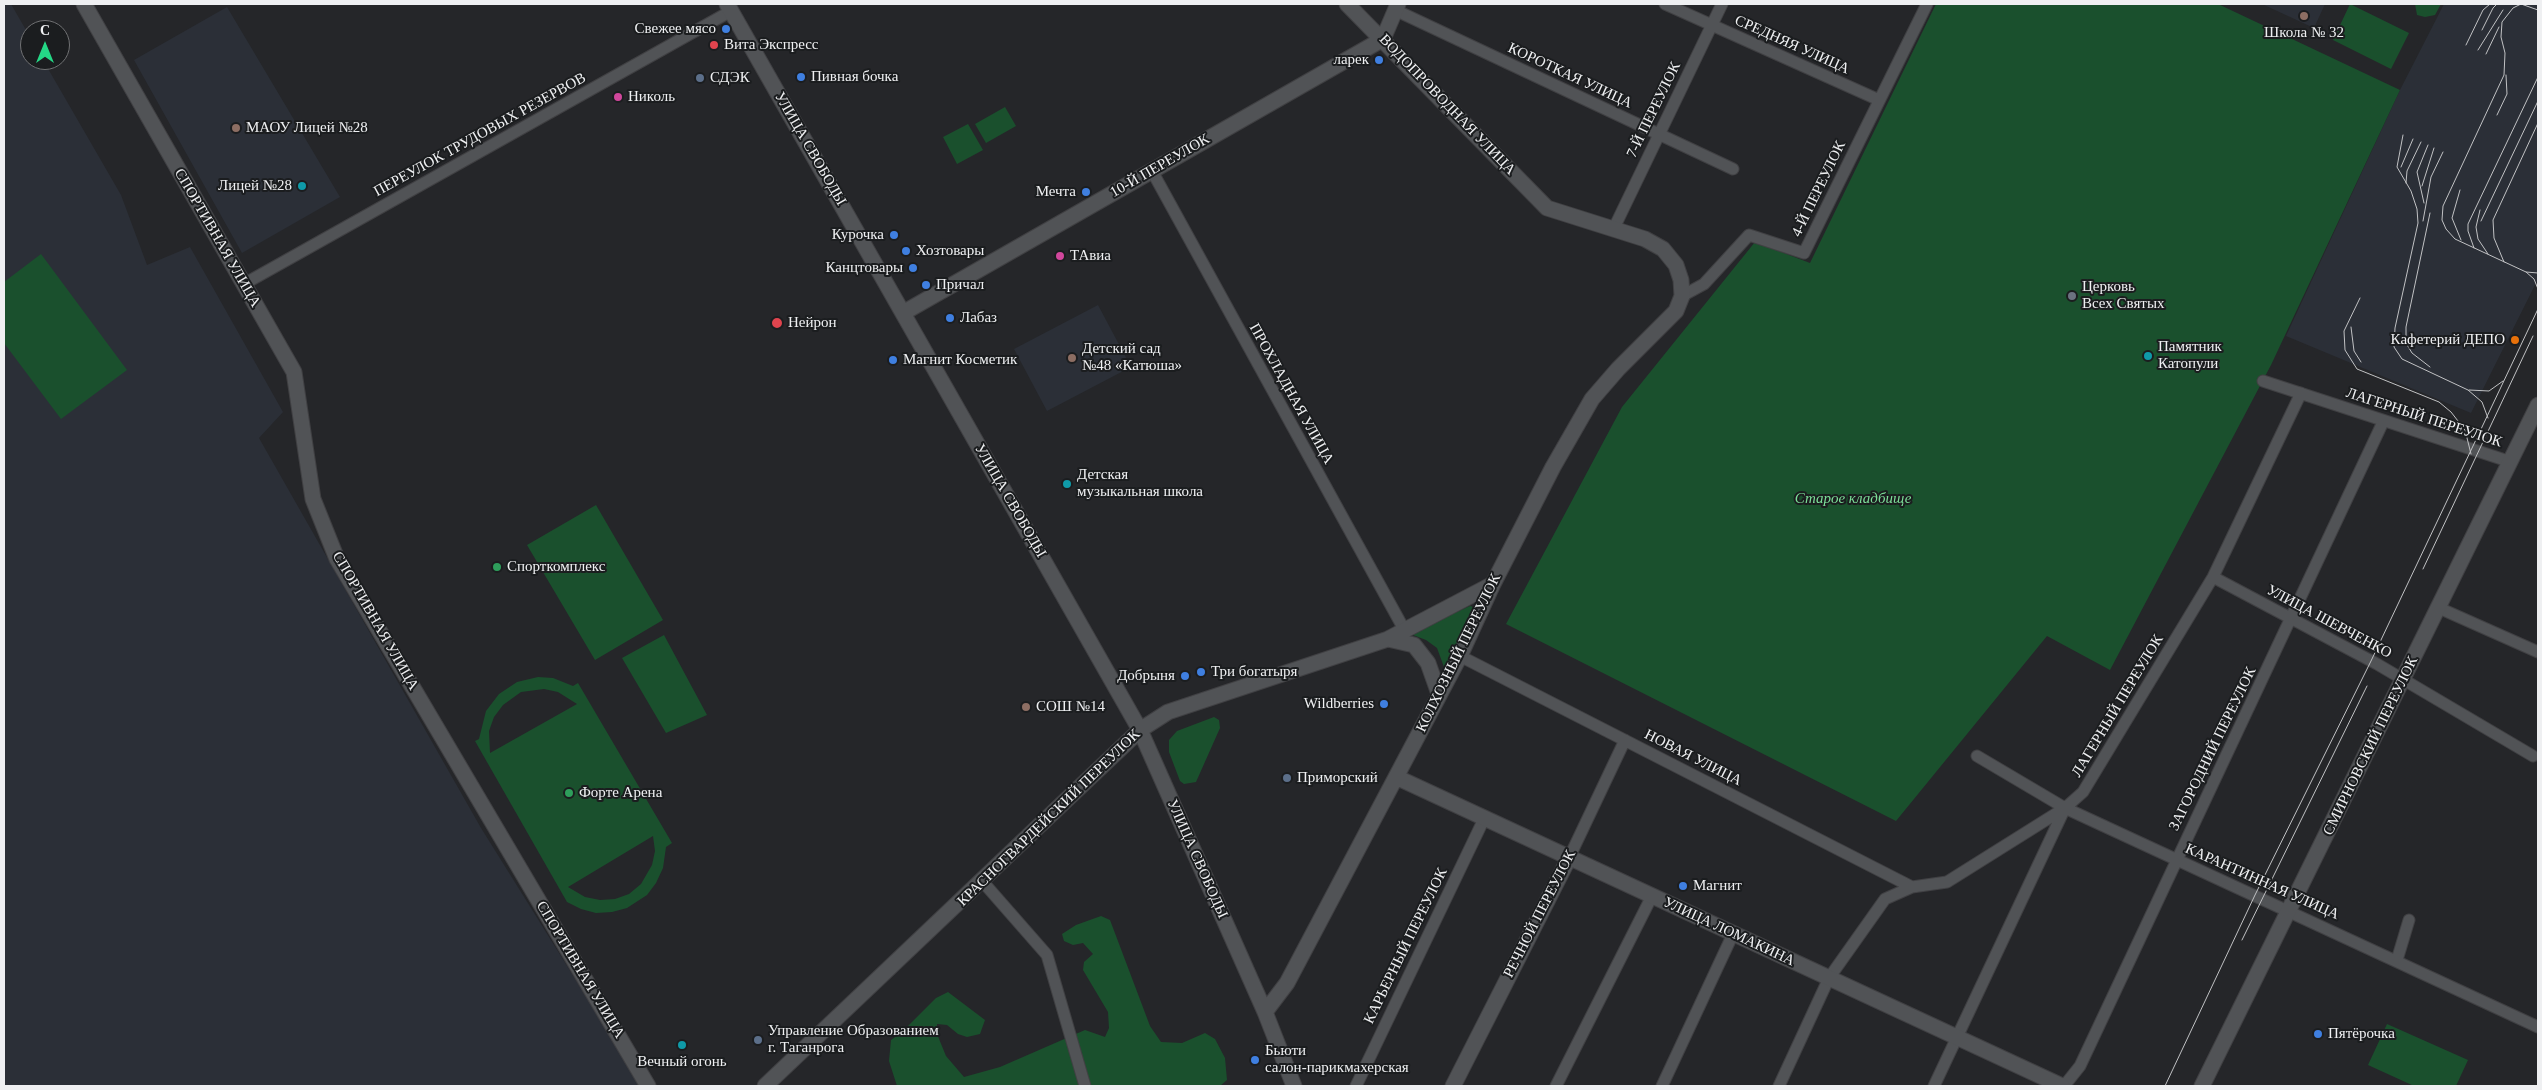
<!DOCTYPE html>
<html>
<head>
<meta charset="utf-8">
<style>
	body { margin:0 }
	#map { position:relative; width:2542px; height:1090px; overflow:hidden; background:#252629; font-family:Georgia,serif }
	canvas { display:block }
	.frame { position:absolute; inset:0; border:5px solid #eff0f2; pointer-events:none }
	.north { position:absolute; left:20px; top:20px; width:50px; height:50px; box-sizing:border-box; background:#1b1d1f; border:1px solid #707173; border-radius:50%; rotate:0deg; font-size:14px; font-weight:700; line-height:20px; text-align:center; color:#eff0f2 }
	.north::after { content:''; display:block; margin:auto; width:18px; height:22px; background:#24d886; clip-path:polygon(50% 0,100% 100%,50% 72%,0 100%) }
</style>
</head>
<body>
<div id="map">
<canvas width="2542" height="1090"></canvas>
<div class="frame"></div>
<div class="north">С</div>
</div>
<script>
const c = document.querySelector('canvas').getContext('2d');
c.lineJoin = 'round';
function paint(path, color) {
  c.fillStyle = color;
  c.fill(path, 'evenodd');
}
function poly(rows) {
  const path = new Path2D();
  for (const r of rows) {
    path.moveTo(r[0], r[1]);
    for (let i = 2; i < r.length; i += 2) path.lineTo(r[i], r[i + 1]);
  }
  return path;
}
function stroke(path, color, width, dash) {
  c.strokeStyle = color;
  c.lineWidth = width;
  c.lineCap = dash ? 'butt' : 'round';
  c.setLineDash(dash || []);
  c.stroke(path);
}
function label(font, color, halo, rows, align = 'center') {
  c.font = font + ' Georgia,serif';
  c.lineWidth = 4;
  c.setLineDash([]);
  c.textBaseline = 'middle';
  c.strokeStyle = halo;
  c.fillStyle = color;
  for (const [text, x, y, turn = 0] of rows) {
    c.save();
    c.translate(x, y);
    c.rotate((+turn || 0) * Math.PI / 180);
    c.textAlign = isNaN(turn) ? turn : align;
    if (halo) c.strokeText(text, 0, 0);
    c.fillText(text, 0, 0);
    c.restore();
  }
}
paint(poly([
	[4,4,11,4,30,37,30,60,43,60,121,195,147,265,190,247,283,412,259,438,481,828,642,1086,4,1086],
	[2262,4,2325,4,2314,28],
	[2444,4,2538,4,2538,279,2471,413,2286,336,2400,90],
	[227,7,340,197,242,253,134,60],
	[1098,305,1131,367,1047,411,1014,349]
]), '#2b2f37');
paint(poly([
	[1936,4,2218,4,2400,90,2271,365,2110,670,2047,636,1896,821,1506,624,1622,407,1755,242,1810,263],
	[2350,4,2409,33,2391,69,2333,40],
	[2415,4,2441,4,2435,15,2425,17,2417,15],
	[1005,107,1016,126,986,143,975,124],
	[968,124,983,150,957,164,943,137],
	[41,254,127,370,61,419,4,343,4,282],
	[596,505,663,620,595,660,527,545],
	[1470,606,1473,607,1475,614,1447,667,1444,667,1437,648,1426,640,1413,635,1414,631],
	[664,635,707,715,666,733,622,658],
	[538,677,553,678,573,686,578,683,672,843,666,847,663,868,656,883,647,895,627,908,612,912,596,913,581,909,567,902,475,741,479,739,486,711,499,694,517,682],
	[544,689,558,692,577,704,490,753,489,731,494,717,503,705,521,692],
	[653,836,655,851,652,865,641,884,629,894,615,899,600,900,585,897,568,887],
	[1214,717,1219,720,1220,728,1196,782,1184,784,1180,781,1169,752,1169,740,1177,731],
	[1101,916,1110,920,1150,1026,1161,1042,1182,1043,1205,1033,1215,1039,1225,1058,1227,1080,1220,1086,897,1086,889,1061,891,1040,901,1033,936,998,948,992,985,1020,980,1034,967,1037,958,1034,947,1025,937,1024,937,1034,946,1056,964,1077,1000,1067,1085,1030,1105,1037,1109,1028,1108,1012,1083,970,1084,962,1093,954,1083,943,1073,945,1064,941,1062,934,1076,925],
	[2387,1024,2468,1060,2456,1086,2414,1086,2368,1065]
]), '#1a502d');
const street = poly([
	[1665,4,1879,100],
	[1395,10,1733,169],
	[1152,171,1405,631],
	[1614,228,1722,4],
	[244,284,731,11],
	[1682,296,1704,284,1749,235,1804,253,1927,4],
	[2263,381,2511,462],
	[2213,577,2377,664,2533,756],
	[2439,608,2538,652],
	[1460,656,1912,887],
	[1977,756,2065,808,2538,1027],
	[1569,858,1625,740],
	[983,882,1047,955,1085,1086],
	[2397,960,2409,920],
	[1356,1086,1484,819],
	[1556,1086,1652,896],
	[1662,1086,1733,934],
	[1779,1086,1829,978,1885,899,1912,887,1947,882,2065,808],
	[1934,1086,2065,808,2083,792,2213,577,2301,393],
	[2064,1086,2080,1066,2383,422]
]);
const secondary = poly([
	[84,4,294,372,313,499,337,559,648,1086],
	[727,4,1140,730,1265,1012,1294,1086],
	[903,313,1383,39,1398,4],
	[1388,639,1493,584],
	[1396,777,2062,1086],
	[1265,1012,1287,983,1460,656,1493,584,1553,467,1592,399,1618,369,1676,311,1682,296,1681,280,1676,265,1663,249,1645,239,1547,208,1347,4],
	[765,1086,1140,730,1168,712,1388,639,1414,645,1428,663,1439,694],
	[1453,1086,1569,858],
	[2202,1086,2538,405]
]);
stroke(street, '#404043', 13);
stroke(secondary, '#404043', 17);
stroke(street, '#515356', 11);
stroke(secondary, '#515356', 15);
stroke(poly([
	[2521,4,2513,8,2502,22,2501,37,2505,53,2504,75,2443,206,2442,220,2446,229,2455,239,2526,272,2538,273],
	[2521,4,2538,10],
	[2482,30,2493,8,2497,4],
	[2466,45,2483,10,2490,4],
	[2478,50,2503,10],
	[2486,54,2499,27],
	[2497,115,2507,94,2506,75],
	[2403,135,2397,167,2411,191,2417,209,2418,223,2395,328,2394,347,2402,359,2468,390,2482,402,2488,418],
	[2401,167,2413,139],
	[2406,183,2407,171,2421,142],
	[2422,186,2434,148],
	[2460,190,2452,218,2461,240],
	[2424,203,2417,172,2428,145],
	[2480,210,2476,227,2478,239,2488,254],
	[2430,213,2406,327,2406,343,2412,353,2430,367],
	[2423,221,2431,177,2443,152],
	[2481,221,2538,101],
	[2474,248,2468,231,2468,224,2538,77],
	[2504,262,2494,238,2493,220,2538,123],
	[2526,272,2534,279,2538,289],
	[2360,298,2344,331,2345,350,2357,369,2439,402,2451,412,2465,430,2471,454],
	[2351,327,2354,351,2361,362],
	[2469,390,2489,391,2503,381],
	[2423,569,2533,336],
	[2242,940,2367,686],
	[2165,1086,2255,895,2371,661,2538,309]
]), '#c1c2c4', 1);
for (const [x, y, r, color] of [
	[2304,16,5,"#8d6e63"],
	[726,29,5,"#3f7fe0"],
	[714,45,5,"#e0444e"],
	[1379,60,5,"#3f7fe0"],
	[801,77,5,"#3f7fe0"],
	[700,78,5,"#5c6f8a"],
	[618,97,5,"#d1479c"],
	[236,128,5,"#8d6e63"],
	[302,186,5,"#0f9aa8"],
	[1086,192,5,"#3f7fe0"],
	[894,235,5,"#3f7fe0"],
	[906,251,5,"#3f7fe0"],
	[1060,256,5,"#d1479c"],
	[913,268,5,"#3f7fe0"],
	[926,285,5,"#3f7fe0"],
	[2072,296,5,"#6b7280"],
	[950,318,5,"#3f7fe0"],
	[777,323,6,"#e0444e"],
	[2515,340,5,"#e8710a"],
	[2148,356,5,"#0f9aa8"],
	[1072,358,5,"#8d6e63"],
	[893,360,5,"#3f7fe0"],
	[1067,484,5,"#0f9aa8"],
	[497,567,5,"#2e9e5b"],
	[1201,672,5,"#3f7fe0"],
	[1185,676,5,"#3f7fe0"],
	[1384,704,5,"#3f7fe0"],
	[1026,707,5,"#8d6e63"],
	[1287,778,5,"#5c6f8a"],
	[569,793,5,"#2e9e5b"],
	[1683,886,5,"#3f7fe0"],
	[2318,1034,5,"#3f7fe0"],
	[758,1040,5,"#5c6f8a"],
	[682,1045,5,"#0f9aa8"],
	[1255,1060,5,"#3f7fe0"]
]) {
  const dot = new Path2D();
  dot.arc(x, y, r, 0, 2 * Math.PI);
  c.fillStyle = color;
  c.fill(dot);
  stroke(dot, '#1b1d1f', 2);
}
label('15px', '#eff0f2', '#1b1d1f', [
	["Свежее мясо",716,29,"right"],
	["Школа № 32",2304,33,"center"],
	["Вита Экспресс",724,45],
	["ларек",1369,60,"right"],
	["Пивная бочка",811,77],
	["СДЭК",710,78],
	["Николь",628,97],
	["МАОУ Лицей №28",246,128],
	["Лицей №28",292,186,"right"],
	["Мечта",1076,192,"right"],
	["Курочка",884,235,"right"],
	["Хозтовары",916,251],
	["ТАвиа",1070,256],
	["Канцтовары",903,268,"right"],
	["Причал",936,285],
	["Церковь",2082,287],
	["Всех Святых",2082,304],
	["Лабаз",960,318],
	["Нейрон",788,323],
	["Кафетерий ДЕПО",2505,340,"right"],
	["Памятник",2158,347],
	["Катопули",2158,364],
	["Детский сад",1082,349],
	["№48 «Катюша»",1082,366],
	["Магнит Косметик",903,360],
	["Детская",1077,475],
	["музыкальная школа",1077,492],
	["Спорткомплекс",507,567],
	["Три богатыря",1211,672],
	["Добрыня",1175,676,"right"],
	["Wildberries",1374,704,"right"],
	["СОШ №14",1036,707],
	["Приморский",1297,778],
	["Форте Арена",579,793],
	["Магнит",1693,886],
	["Управление Образованием",768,1031],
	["г. Таганрога",768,1048],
	["Пятёрочка",2328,1034],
	["Бьюти",1265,1051],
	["салон-парикмахерская",1265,1068],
	["Вечный огонь",682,1062,"center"]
], 'left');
label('15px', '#eff0f2', '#1b1d1f', [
	["СРЕДНЯЯ УЛИЦА",1792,45,24],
	["КОРОТКАЯ УЛИЦА",1570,76,25],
	["ВОДОПРОВОДНАЯ УЛИЦА",1447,105,46],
	["7-Й ПЕРЕУЛОК",1654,110,-64],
	["ПЕРЕУЛОК ТРУДОВЫХ РЕЗЕРВОВ",480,135,-29],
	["УЛИЦА СВОБОДЫ",810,149,60],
	["10-Й ПЕРЕУЛОК",1160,166,-30],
	["4-Й ПЕРЕУЛОК",1819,189,-64],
	["СПОРТИВНАЯ УЛИЦА",217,238,60],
	["ПРОХЛАДНАЯ УЛИЦА",1291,394,61],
	["ЛАГЕРНЫЙ ПЕРЕУЛОК",2424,418,18],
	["УЛИЦА СВОБОДЫ",1010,501,60],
	["СПОРТИВНАЯ УЛИЦА",375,621,60],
	["УЛИЦА ШЕВЧЕНКО",2329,622,28],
	["КОЛХОЗНЫЙ ПЕРЕУЛОК",1459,653,-64],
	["ЛАГЕРНЫЙ ПЕРЕУЛОК",2118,706,-59],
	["СМИРНОВСКИЙ ПЕРЕУЛОК",2371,746,-64],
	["ЗАГОРОДНИЙ ПЕРЕУЛОК",2213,749,-64],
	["НОВАЯ УЛИЦА",1693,758,27],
	["КРАСНОГВАРДЕЙСКИЙ ПЕРЕУЛОК",1049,818,-44],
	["УЛИЦА СВОБОДЫ",1197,859,66],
	["КАРАНТИННАЯ УЛИЦА",2262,882,24],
	["РЕЧНОЙ ПЕРЕУЛОК",1540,914,-63],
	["УЛИЦА ЛОМАКИНА",1729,932,25],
	["КАРЬЕРНЫЙ ПЕРЕУЛОК",1406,946,-64],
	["СПОРТИВНАЯ УЛИЦА",580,970,59]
]);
label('italic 15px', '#7ddf99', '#1b1d1f', [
	["Старое кладбище",1853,499]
]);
</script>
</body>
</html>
